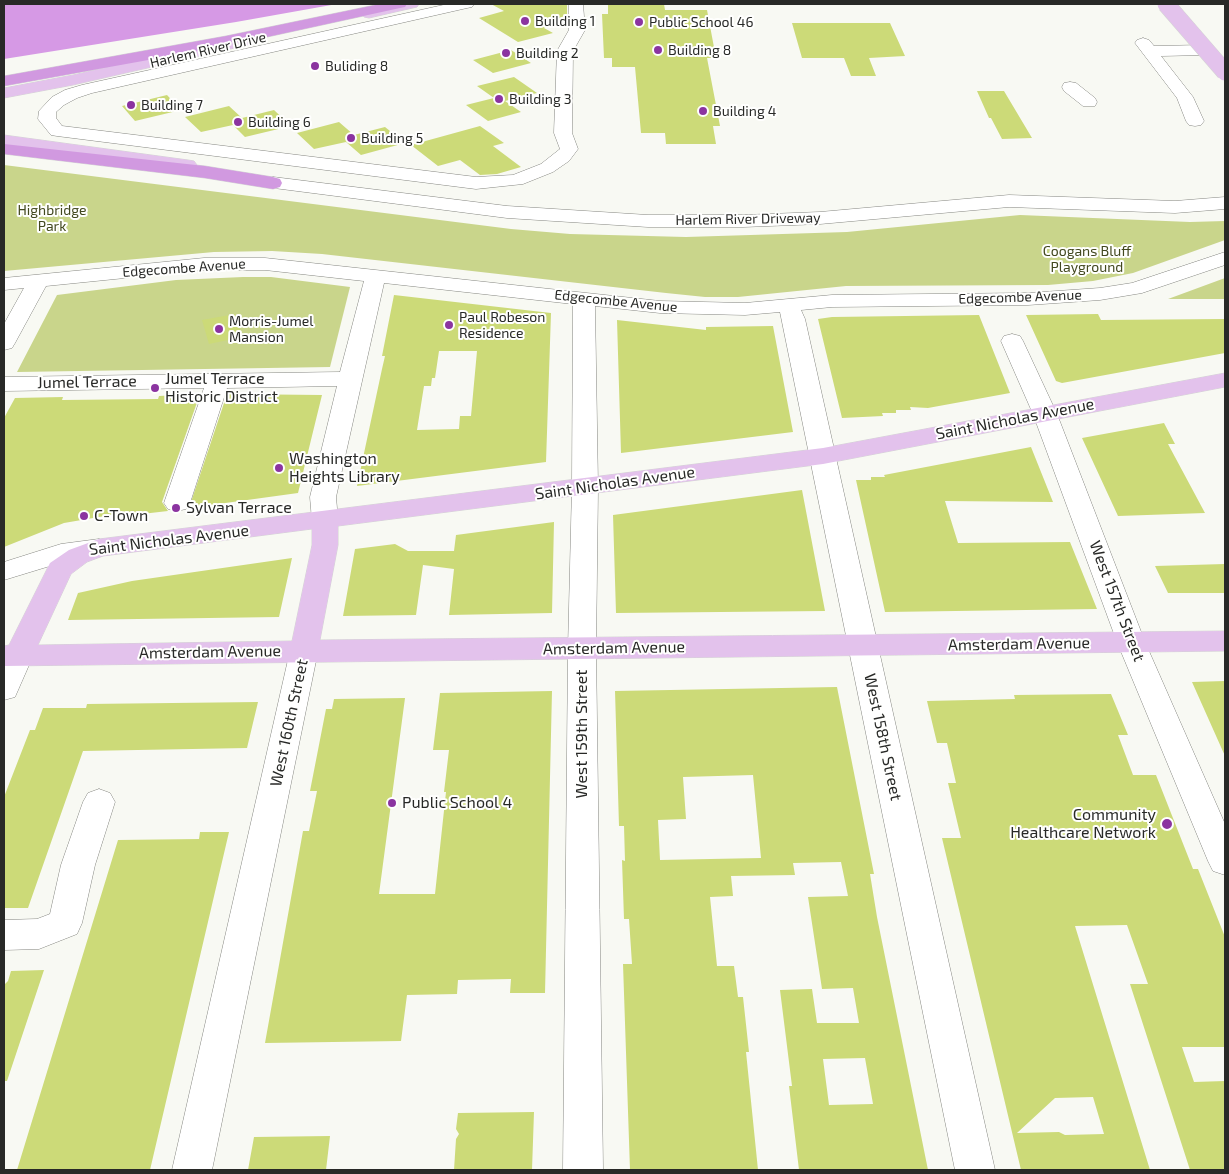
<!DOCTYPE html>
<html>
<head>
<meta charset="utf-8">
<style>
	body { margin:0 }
	#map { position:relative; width:1229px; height:1174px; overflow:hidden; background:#f8f9f3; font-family:"Exo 2",sans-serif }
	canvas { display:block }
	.frame { position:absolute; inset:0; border:5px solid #282927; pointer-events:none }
</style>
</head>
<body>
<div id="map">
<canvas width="1229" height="1174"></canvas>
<div class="frame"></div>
</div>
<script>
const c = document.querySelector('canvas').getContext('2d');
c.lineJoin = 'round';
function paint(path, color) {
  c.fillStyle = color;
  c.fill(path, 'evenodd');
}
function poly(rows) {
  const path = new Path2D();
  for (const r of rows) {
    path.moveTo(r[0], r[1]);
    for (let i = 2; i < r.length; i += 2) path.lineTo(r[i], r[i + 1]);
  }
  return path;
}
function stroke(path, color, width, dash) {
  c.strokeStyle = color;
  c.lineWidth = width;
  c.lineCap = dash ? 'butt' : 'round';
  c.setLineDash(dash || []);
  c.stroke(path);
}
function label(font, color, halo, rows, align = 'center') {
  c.font = font + ' "Exo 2",sans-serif';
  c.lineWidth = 4;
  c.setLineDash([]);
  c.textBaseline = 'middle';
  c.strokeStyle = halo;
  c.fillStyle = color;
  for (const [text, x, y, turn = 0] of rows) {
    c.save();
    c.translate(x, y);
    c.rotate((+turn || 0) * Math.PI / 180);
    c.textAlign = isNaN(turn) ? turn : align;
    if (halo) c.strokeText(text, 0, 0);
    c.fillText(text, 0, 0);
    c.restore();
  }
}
paint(poly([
	[4,165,511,229,570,234,686,237,847,232,1020,215,1190,222,1225,221,1225,240,1133,273,1093,281,1048,285,846,286,738,297,705,297,666,293,322,254,272,251,214,252,4,271],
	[243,277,271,277,350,287,330,367,17,372,57,295,176,280],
	[1225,278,1225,299,1168,299]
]), '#c9d58b');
paint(poly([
	[4,4,337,4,236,22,4,59]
]), '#d699e5');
paint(poly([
	[491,4,567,4,567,14,544,28,553,33,518,42,479,18,504,11],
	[608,4,664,4,665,10,707,10,716,58,707,58,720,126,713,126,716,144,666,144,665,133,641,133,635,67,612,67,612,58,604,58,602,14,608,14],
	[792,23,890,23,905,56,869,58,876,76,851,76,844,58,802,58],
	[511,50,531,63,493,73,473,60],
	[514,77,537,93,505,101,521,112,488,121,466,105,494,98,477,86],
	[977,91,1004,91,1032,138,1002,139,991,118,989,118],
	[167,95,181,110,135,121,122,106],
	[229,106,242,118,274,110,291,126,245,137,233,125,201,132,185,117],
	[339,122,354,135,385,127,405,143,361,155,346,142,314,149,297,133],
	[480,126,504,143,493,146,521,167,497,174,480,175,460,160,438,166,411,145],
	[394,295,551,313,546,462,357,486,382,369,385,356,382,356],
	[439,351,477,351,471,416,460,416,459,429,417,430,424,386,431,386,432,378,435,378],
	[235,314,242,337,209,344,202,320],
	[1098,314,1101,320,1225,319,1225,353,1062,383,1056,381,1026,315],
	[979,315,1010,393,928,408,910,407,911,410,896,410,896,413,882,413,883,416,842,418,818,319,832,317],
	[617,320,706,330,706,327,773,326,793,432,621,453],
	[200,394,162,502,168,511,133,515,134,511,64,523,4,547,4,418,15,398,63,397,62,400,158,399,159,396],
	[227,394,322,395,298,493,189,508],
	[1164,423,1175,444,1168,444,1205,513,1118,516,1082,438],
	[1031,447,1053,502,945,501,958,543,1070,542,1097,609,885,612,856,480,871,480,871,477,885,477,884,475],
	[802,490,825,611,616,613,613,515],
	[554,522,552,613,449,615,454,569,423,565,416,615,343,616,355,549,395,544,408,551,454,551,456,535],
	[292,558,279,617,68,620,78,593,132,581],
	[1225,564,1225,593,1168,593,1155,566],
	[1225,681,1225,756,1192,682],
	[837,687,874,874,870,874,877,917,928,1170,799,1170,789,1086,792,1086,780,990,812,989,817,1023,859,1023,853,988,822,989,808,897,848,896,841,862,793,863,795,875,731,876,733,896,710,897,717,966,734,966,738,997,743,997,749,1052,746,1052,758,1170,630,1170,623,964,632,964,629,919,624,919,622,860,625,861,624,826,619,826,615,691],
	[753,775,761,858,660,860,658,820,686,819,683,777],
	[865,1058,873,1104,829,1105,823,1059],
	[552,691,545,993,510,993,511,979,458,980,457,994,407,995,401,1041,265,1043,303,831,309,831,317,791,310,791,326,709,332,709,334,699,405,698,379,894,435,894,446,792,444,792,449,750,433,750,440,693],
	[1111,694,1128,735,1118,735,1133,775,1156,775,1193,869,1198,869,1225,937,1225,1047,1182,1047,1194,1082,1225,1081,1225,1170,1190,1170,1130,984,1148,984,1127,925,1075,926,1150,1170,1021,1170,942,838,961,838,948,783,956,783,947,743,937,743,927,701,1015,699,1014,695],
	[1093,1097,1104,1134,1065,1135,1059,1132,1017,1133,1055,1098],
	[258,702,247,748,83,751,28,908,4,908,4,797,30,730,35,730,43,708,86,708,87,704],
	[200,832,229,832,150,1170,17,1170,118,840,199,839],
	[44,970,7,1081,4,1081,4,985,8,981,11,971],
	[534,1112,532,1170,454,1170,456,1139,459,1134,456,1129,458,1113],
	[330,1136,326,1170,248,1170,254,1137]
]), '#ccda78');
const minor = poly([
	[448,4,474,4,472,7,467,8,92,93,77,98,64,105,56,112,56,118,62,126,476,177,513,175,541,164,560,149,554,133,557,51,569,30,569,4,583,4,585,30,573,51,572,133,578,149,569,161,553,172,523,184,476,189,57,136,51,135,38,119,39,111,52,97,65,90,82,85,448,4],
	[1143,38,1149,40,1154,46,1204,45,1210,47,1212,50,1210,53,1204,55,1161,56,1193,97,1204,121,1201,125,1195,126,1189,125,1186,121,1177,98,1135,43,1137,40,1143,38],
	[1070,82,1076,83,1095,98,1097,102,1095,106,1083,106,1064,91,1062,87,1064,83,1070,82],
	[273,177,507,206,648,215,743,215,820,212,1009,195,1175,201,1225,197,1225,209,1175,213,1009,207,820,224,743,227,648,227,507,218,266,187,264,183,266,179,273,177],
	[1225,252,1225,265,1142,293,1100,300,1028,305,832,307,801,310,805,319,995,1170,955,1170,780,312,745,315,660,313,595,306,598,487,596,649,603,1170,563,1170,568,649,572,487,573,304,384,283,336,497,338,520,334,526,325,528,316,526,312,520,310,497,337,386,227,388,190,503,186,509,177,511,168,509,164,503,204,388,4,391,4,377,340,372,364,281,265,270,204,270,46,286,15,343,12,348,4,350,4,324,24,288,4,290,4,278,204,258,265,258,660,301,745,303,832,295,1028,293,1100,288,1132,283,1225,252],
	[1012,334,1020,336,1023,341,1057,414,1145,642,1225,824,1225,875,1213,871,1208,861,1117,642,1033,414,1001,341,1004,336,1012,334],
	[99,539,108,542,112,548,108,554,63,562,4,580,4,562,61,544,99,539],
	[304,641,314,644,318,651,212,1170,172,1170,290,651,294,644,304,641],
	[18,646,28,649,33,656,15,697,4,700,4,656,8,649,18,646],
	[99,789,110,793,115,802,95,865,82,923,77,934,39,949,4,950,4,920,37,919,50,914,61,865,83,802,88,793,99,789]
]);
const major = poly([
	[394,4,419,4,417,7,369,18,364,17,362,14,364,11,394,4],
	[256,34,261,36,264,39,261,42,73,85,4,98,4,88,73,75,256,34],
	[4,135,188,160,194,161,197,165,194,169,188,170,4,145,4,135],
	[1225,373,1225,387,823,464,338,526,338,545,320,640,1225,631,1225,651,4,666,4,646,9,645,50,563,69,550,99,539,823,448,1225,373],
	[312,529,312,545,292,641,38,645,71,574,87,562,103,556,312,529]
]);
const highway = poly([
	[380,4,407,4,405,7,400,8,226,46,4,86,4,76,226,36,380,4],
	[4,144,205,166,273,177,280,179,282,183,280,187,273,189,205,178,4,154,4,144]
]);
stroke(minor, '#868782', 1);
stroke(major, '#d4d4d4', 1);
stroke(highway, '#d4d4d4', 1);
paint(minor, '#fff');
paint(major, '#e3c2ec');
paint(highway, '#d199e0');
const majorBridge = poly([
	[1166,4,1225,72]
]);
stroke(majorBridge, '#d4d4d4', 18, []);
stroke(majorBridge, '#e3c2ec', 17);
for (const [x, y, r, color] of [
	[525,21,5,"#8b34a0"],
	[639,22,5,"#8b34a0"],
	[658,50,5,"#8b34a0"],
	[506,53,5,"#8b34a0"],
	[315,66,5,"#8b34a0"],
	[499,99,5,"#8b34a0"],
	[131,105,5,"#8b34a0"],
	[703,111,5,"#8b34a0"],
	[238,122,5,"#8b34a0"],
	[351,138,5,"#8b34a0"],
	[449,325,5,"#8b34a0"],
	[219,329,5,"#8b34a0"],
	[155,388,5,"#8b34a0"],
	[279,468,5,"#8b34a0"],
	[176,508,5,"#8b34a0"],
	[84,516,5,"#8b34a0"],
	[392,803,5,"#8b34a0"],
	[1167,824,6,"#8b34a0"]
]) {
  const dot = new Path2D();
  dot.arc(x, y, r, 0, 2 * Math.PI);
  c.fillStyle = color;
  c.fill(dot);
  stroke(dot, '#fffffe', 2);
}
label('14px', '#282927', '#fffffe', [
	["Building 1",535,21],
	["Public School 46",649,22],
	["Building 8",668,50],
	["Building 2",516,53],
	["Buliding 8",325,66],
	["Building 3",509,99],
	["Building 7",141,105],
	["Building 4",713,111],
	["Building 6",248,122],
	["Building 5",361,138],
	["Paul Robeson",459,317],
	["Residence",459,333],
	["Morris-Jumel",229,321],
	["Mansion",229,337]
], 'left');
label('14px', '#282927', '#fffffe', [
	["Harlem River Drive",208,50,-13],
	["Harlem River Driveway",748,219,-1],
	["Edgecombe Avenue",184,268,-4],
	["Edgecombe Avenue",1020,297,-2],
	["Edgecombe Avenue",616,301,6]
]);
label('14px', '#42481f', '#fffffe', [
	["Highbridge",52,210],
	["Park",52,226],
	["Coogans Bluff",1087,251],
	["Playground",1087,267]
]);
label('16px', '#282927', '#fffffe', [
	["Jumel Terrace",165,379],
	["Historic District",165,397],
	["Washington",289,459],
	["Heights Library",289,477],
	["Sylvan Terrace",186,508],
	["C-Town",94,516],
	["Public School 4",402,803],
	["Community",1156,815,"right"],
	["Healthcare Network",1156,833,"right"]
], 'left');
label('16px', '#282927', '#fffffe', [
	["Jumel Terrace",87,382,-1],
	["Saint Nicholas Avenue",1015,419,-11],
	["Saint Nicholas Avenue",615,483,-8],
	["Saint Nicholas Avenue",169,540,-7],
	["West 157th Street",1117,601,69],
	["Amsterdam Avenue",1019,644,-1],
	["Amsterdam Avenue",614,648,-1],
	["Amsterdam Avenue",210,652,-1],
	["West 160th Street",289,723,-78],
	["West 159th Street",582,734,-90],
	["West 158th Street",883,737,78]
]);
</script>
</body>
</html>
